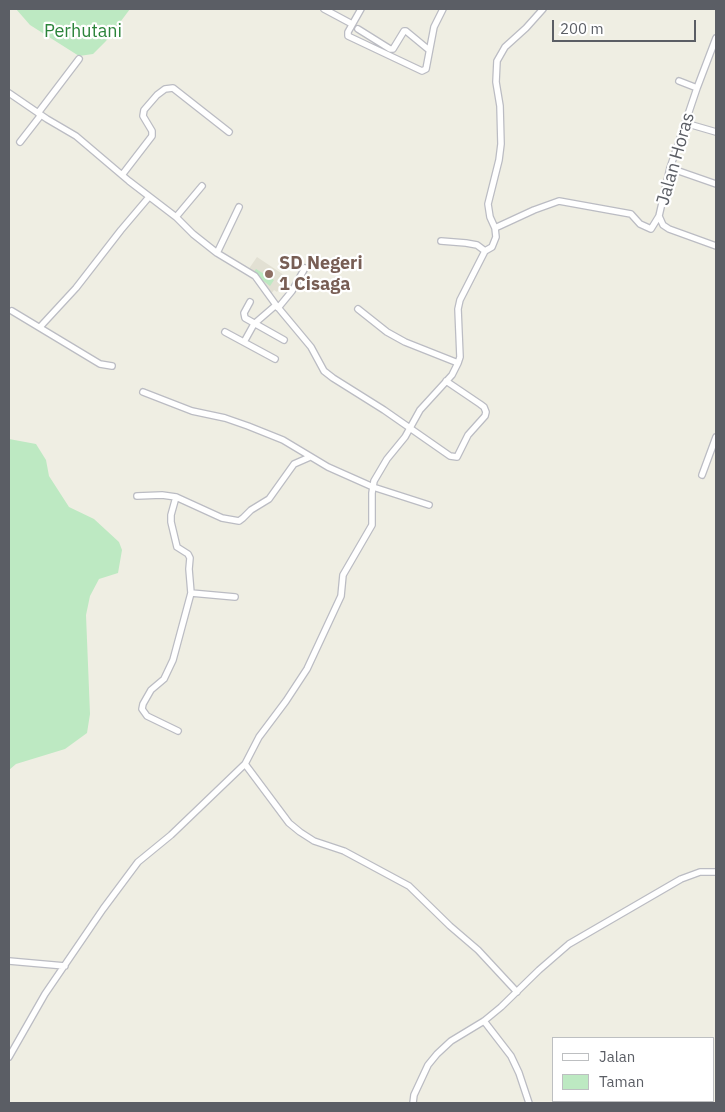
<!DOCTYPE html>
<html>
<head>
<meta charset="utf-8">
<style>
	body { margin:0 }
	#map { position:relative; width:725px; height:1112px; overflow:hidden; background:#efeee3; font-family:"IBM Plex Sans",sans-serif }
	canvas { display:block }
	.frame { position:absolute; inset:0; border:10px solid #5b5e65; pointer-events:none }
	.legend { position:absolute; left:552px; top:1037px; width:162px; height:65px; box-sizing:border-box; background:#fff; border:1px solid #bdbfc1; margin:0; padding:6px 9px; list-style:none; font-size:15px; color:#5b5e65 }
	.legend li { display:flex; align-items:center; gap:10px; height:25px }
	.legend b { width:25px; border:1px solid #bdbfc1 }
	.scale { position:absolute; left:552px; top:20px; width:144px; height:22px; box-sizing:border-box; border:2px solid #5b5e65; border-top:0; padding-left:6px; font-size:15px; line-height:18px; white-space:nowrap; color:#5b5e65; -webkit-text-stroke:4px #fff; paint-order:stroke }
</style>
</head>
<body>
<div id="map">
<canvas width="725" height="1112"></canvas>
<div class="frame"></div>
<ul class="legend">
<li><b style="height:6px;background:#fff"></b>Jalan</li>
<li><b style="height:14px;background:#bde9c2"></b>Taman</li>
</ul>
<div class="scale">200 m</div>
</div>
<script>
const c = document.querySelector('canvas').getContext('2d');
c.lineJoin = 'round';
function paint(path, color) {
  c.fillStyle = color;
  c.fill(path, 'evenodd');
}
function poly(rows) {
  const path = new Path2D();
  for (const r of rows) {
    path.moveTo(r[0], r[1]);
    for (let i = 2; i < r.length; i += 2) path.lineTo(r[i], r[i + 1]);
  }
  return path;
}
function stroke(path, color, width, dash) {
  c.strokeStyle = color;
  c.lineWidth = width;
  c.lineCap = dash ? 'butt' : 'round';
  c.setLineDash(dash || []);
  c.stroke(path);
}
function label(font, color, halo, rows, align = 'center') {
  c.font = font + ' "IBM Plex Sans",sans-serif';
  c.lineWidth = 4.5;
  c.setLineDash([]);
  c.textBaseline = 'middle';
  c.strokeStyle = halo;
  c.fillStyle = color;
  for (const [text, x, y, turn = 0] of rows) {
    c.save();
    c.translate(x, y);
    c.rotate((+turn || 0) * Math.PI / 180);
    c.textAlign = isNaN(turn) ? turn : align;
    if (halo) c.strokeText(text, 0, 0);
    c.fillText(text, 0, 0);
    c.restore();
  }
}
paint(poly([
	[257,257,287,277,277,292,274,290,271,294,248,270]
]), '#e2e0d3');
paint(poly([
	[16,9,130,9,106,41,93,54,79,56,30,25],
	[256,269,274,280,270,286,253,273],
	[9,439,36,444,46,460,49,476,69,507,94,519,119,542,122,550,118,573,99,579,90,596,86,615,90,714,87,733,65,749,16,764,9,770]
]), '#bde9c2');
const minor = poly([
	[324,9,352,24],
	[361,9,348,32,348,36,422,71,426,69,434,27,443,9],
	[358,29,390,49,393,49,404,31,406,31,429,50],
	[716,38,697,88,670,168,659,216,663,225,669,229,716,246],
	[679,81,697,88],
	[9,93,47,119,76,136,129,181,176,217,193,234,217,253,255,276,276,305,311,347,324,371,333,378,384,410,450,456,457,457,468,435,485,416,486,412,484,407,480,404,446,381],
	[38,113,79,59],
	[685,123,716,132],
	[20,142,41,115],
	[670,168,716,184],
	[122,175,152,136,152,131,143,116,144,110,157,95,165,89,173,88,229,132],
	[176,217,202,186],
	[495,228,534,210,559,201,631,214,640,224,651,229,659,216],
	[441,241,466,243,477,245,485,251],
	[217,253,239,207],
	[250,302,244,313,245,318,284,340],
	[278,308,292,291,305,268],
	[358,309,387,332,405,342,458,363],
	[12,311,100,364,112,366],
	[40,327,76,288,121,230,149,197],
	[225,332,275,359],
	[244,342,254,324,276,305],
	[143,392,192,411,225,418,248,426,283,440,328,467,373,487,429,505],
	[702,475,716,437],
	[137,496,162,495,176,497,222,518,239,521,243,518,251,510,269,499,294,464,310,457],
	[176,497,171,515,171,522,177,547,188,554,190,558,189,569,191,593,235,597],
	[178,731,147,716,142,709,143,704,151,690,164,679,173,660,191,593],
	[245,764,289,823,300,832,314,841,344,851,409,886,450,926,478,950,517,992],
	[9,961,65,966],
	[484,1021,511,1056,519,1073,529,1103],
	[9,1057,45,994,103,909,138,862,171,835,245,764,259,737,286,701,307,669,341,596,343,575,372,525,372,493,374,481,387,459,405,437,420,410,452,375,458,363,460,357,458,309,460,300,485,251,492,247,496,237,495,228,490,217,488,204,499,160,501,144,500,106,496,82,497,61,505,47,526,28,543,9],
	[413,1103,414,1095,428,1065,437,1054,451,1041,484,1021,501,1007,539,970,569,944,681,879,700,872,716,872]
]);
stroke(minor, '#bbbcc3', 8);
stroke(minor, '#fff', 5.5);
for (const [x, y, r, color] of [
	[269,274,5,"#8d6e63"]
]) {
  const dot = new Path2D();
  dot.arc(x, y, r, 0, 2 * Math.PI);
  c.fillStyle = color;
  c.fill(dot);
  stroke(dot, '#fff', 2);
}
label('18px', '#2b843a', '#fff', [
	["Perhutani",83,32]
]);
label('18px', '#5b5e65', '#fff', [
	["Jalan Horas",676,159,-74]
]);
label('bold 18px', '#785e54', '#fff', [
	["SD Negeri",279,264],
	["1 Cisaga",279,285]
], 'left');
</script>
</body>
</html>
